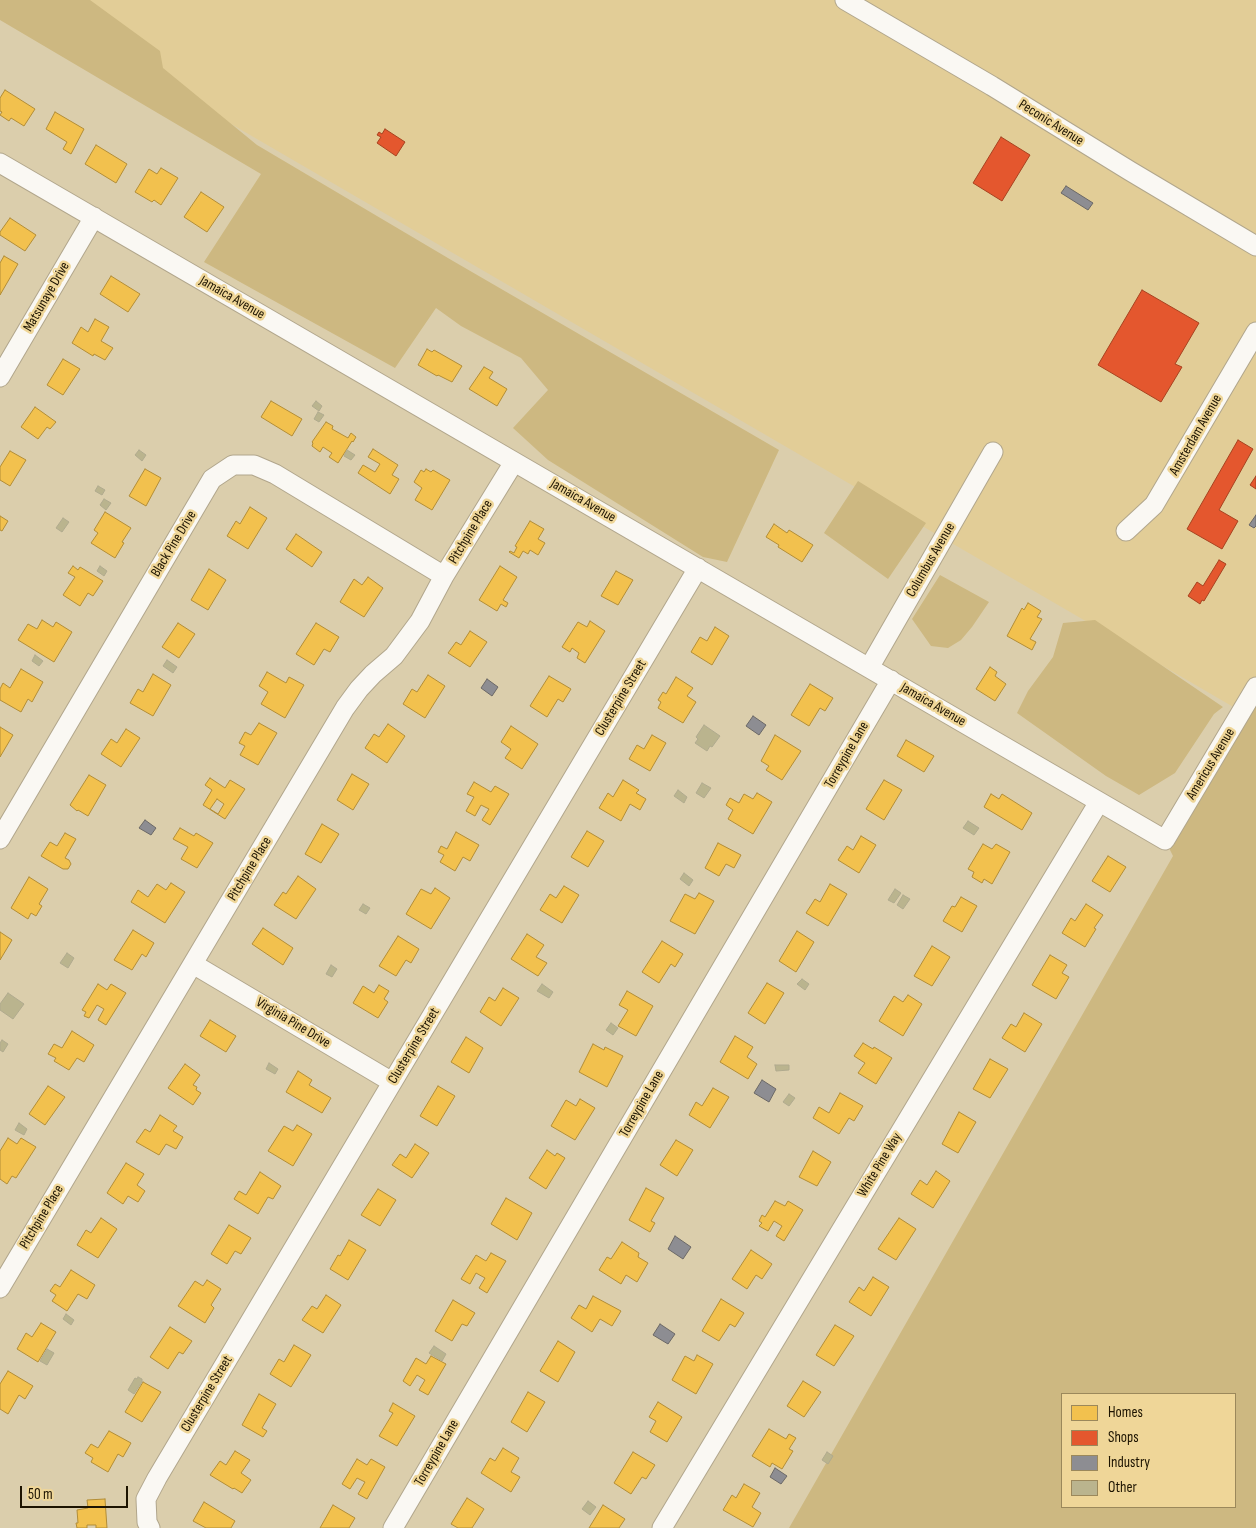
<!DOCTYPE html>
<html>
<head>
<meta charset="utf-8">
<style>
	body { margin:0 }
	#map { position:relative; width:1256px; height:1528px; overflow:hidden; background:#dbceac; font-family:"Sofia Sans Condensed",sans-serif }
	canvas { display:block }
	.legend { position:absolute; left:1061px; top:1393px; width:175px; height:115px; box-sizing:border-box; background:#efd698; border:1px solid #9b885b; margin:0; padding:6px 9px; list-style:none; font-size:15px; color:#1c1300 }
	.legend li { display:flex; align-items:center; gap:10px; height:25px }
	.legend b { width:25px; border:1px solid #9b885b }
	.scale { position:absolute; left:20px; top:1486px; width:108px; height:22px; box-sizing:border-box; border:2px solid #1c1300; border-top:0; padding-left:6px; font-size:15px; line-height:18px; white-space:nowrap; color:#1c1300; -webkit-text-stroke:4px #efd698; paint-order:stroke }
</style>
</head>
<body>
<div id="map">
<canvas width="1256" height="1528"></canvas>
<ul class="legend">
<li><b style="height:14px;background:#f2c14e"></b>Homes</li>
<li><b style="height:14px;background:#e4572e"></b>Shops</li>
<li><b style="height:14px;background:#8d8d92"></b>Industry</li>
<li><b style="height:14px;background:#bab48e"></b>Other</li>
</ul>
<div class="scale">50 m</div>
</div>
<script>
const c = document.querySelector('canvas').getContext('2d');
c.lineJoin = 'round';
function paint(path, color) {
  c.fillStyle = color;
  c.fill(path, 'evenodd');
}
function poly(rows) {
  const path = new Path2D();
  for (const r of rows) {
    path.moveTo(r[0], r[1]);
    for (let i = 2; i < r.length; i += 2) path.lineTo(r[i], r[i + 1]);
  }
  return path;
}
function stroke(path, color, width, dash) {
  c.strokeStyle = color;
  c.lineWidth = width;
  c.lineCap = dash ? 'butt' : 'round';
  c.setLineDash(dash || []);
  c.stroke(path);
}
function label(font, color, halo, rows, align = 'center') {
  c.font = font + ' "Sofia Sans Condensed",sans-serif';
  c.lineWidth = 5;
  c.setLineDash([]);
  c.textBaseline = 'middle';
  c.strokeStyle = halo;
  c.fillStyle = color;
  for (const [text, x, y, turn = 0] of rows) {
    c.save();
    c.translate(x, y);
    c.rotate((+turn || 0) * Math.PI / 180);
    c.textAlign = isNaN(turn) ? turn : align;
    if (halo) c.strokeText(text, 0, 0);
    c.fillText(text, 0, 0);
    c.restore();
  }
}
paint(poly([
	[18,0,1256,0,1256,685,1242,712]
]), '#e2cd97');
paint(poly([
	[0,0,90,0,160,51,163,68,257,145,453,261,779,450,727,562,703,557,548,460,513,428,548,390,521,358,461,326,436,308,395,368,204,262,261,174,0,20],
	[858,481,926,523,888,579,824,533],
	[940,575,989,602,972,627,961,640,948,648,931,646,912,619],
	[1095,620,1223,707,1214,714,1175,773,1139,795,1106,776,1017,713,1028,691,1053,657,1063,623],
	[1256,687,1256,1528,789,1528,1173,856,1165,840],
	[1062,1394,1235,1394,1235,1507,1062,1507]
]), '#cdb881');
const homes = poly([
	[5,90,35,109,24,126,11,118,9,121,0,115,2,112,0,111,0,98,5,90],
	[55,112,84,129,71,154,63,149,67,142,46,129,55,112],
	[96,145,127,164,116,183,85,164,96,145],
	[161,168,178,178,161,205,154,200,152,202,135,192,149,169,157,174,161,168],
	[201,192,224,207,207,232,184,217,201,192],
	[10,218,36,235,25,251,0,235,0,232,10,218],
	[4,256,18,264,0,295,0,263,4,256],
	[111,276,140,294,128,312,100,294,111,276],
	[95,319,109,327,101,341,113,348,105,360,94,354,93,356,72,343,81,327,88,332,95,319],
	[427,349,432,352,434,350,462,366,452,382,438,375,437,376,418,365,427,349],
	[63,359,80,369,63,395,47,385,63,359],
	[484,367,493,372,489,378,507,389,497,406,469,389,484,367],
	[271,401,302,419,292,436,261,417,271,401],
	[35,407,56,422,50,429,47,427,38,439,21,427,35,407],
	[326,422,333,426,332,429,348,438,351,433,356,437,353,442,352,441,338,463,329,457,332,453,323,447,320,452,312,446,313,443,312,442,326,422],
	[373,449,398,465,392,475,399,479,390,494,358,473,363,465,375,472,380,464,368,457,373,449],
	[10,451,26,460,10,486,0,480,0,467,10,451],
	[145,469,161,478,146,506,129,496,145,469],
	[426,469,431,472,433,470,450,480,432,510,415,500,422,488,414,482,421,470,424,472,426,469],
	[250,507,267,518,248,549,227,536,236,521,240,524,250,507],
	[105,512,131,528,122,542,124,543,115,558,91,543,98,533,94,530,105,512],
	[0,516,8,521,2,531,0,530,0,516],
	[530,521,544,529,538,539,545,543,538,555,530,550,528,554,523,551,519,558,509,552,510,551,514,553,517,547,515,546,530,521],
	[774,524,787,533,789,530,813,545,802,562,778,547,779,545,766,537,774,524],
	[296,534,322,552,312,567,286,549,296,534],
	[73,566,78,570,80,567,103,581,93,596,88,593,80,606,63,595,75,577,68,573,73,566],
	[500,566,517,577,503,600,508,603,506,607,501,604,497,611,479,600,500,566],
	[209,569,226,580,208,610,191,600,209,569],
	[616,571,633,580,618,605,601,596,616,571],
	[368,577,383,588,364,617,340,602,354,579,362,585,368,577],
	[1028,603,1041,611,1037,617,1042,619,1030,639,1036,642,1032,650,1007,636,1022,608,1024,610,1028,603],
	[42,620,53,627,56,622,72,632,54,662,18,640,28,624,37,629,42,620],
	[590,621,605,631,585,663,577,658,579,653,572,648,570,652,562,647,578,622,587,627,590,621],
	[178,623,195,634,179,658,162,647,178,623],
	[316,623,339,637,330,652,324,649,314,665,296,654,316,623],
	[715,627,729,636,712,665,691,652,700,637,707,641,715,627],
	[470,631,487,642,470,667,448,653,456,642,461,645,470,631],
	[990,667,997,672,995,676,1006,684,995,701,976,689,990,667],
	[21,669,43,682,32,702,28,699,21,712,0,700,0,689,3,683,10,688,21,669],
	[267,672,286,683,289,677,304,685,285,718,261,704,268,692,259,686,267,672],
	[153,674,171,685,153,716,130,703,138,689,143,692,153,674],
	[428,675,445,686,425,718,403,704,412,689,417,692,428,675],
	[549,676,571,689,563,702,558,699,547,717,530,706,549,676],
	[676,677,693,688,687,696,696,702,683,723,658,708,661,702,658,700,663,692,666,694,676,677],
	[810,684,833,698,825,711,820,708,809,726,791,715,810,684],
	[259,723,277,733,258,765,240,755,245,746,239,743,245,732,251,735,259,723],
	[388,724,405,736,387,763,365,748,374,734,379,737,388,724],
	[511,726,538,744,522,769,505,758,511,749,501,742,511,726],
	[0,727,13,735,0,757,0,727],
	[126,729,140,738,121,767,101,754,111,739,117,743,126,729],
	[652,735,666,743,650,771,629,759,637,745,644,749,652,735],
	[775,735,801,751,782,780,766,770,769,766,761,761,775,735],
	[906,740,934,756,924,772,897,756,906,740],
	[352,774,369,784,353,810,337,800,352,774],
	[89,775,106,785,88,816,78,810,77,811,70,805,89,775],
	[210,778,225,788,230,780,245,789,225,819,203,805,212,790,205,785,210,778],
	[217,799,224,804,218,814,210,809,217,799],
	[623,780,639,790,636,793,646,799,640,810,630,804,621,821,599,808,608,793,613,797,623,780],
	[884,780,902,790,884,820,866,809,884,780],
	[474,782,491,792,495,786,509,794,490,825,482,820,489,809,481,805,475,816,466,811,474,797,467,794,474,782],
	[757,793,772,802,753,834,728,819,733,810,726,805,730,798,739,803,744,794,753,799,757,793],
	[991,794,999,799,1002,794,1032,813,1022,830,984,807,991,794],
	[322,824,339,834,321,863,305,854,322,824],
	[180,828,194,836,196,833,213,843,197,868,181,859,188,847,173,839,180,828],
	[587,831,604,841,588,867,571,857,587,831],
	[456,832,479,845,470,861,463,857,455,871,440,862,444,855,438,852,441,846,447,849,456,832],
	[65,833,76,839,65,858,69,860,71,864,68,869,63,869,41,856,50,842,57,846,65,833],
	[861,836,876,845,859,873,838,860,847,846,853,850,861,836],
	[718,843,741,855,734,868,726,864,719,876,705,868,718,843],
	[983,844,992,849,996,844,1010,852,992,884,984,879,982,883,972,877,974,872,968,869,983,844],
	[1108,856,1126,867,1110,892,1092,881,1108,856],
	[298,876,316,889,296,919,274,905,283,892,286,894,298,876],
	[29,877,48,889,39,904,42,906,36,916,31,913,28,919,11,908,29,877],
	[171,883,185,892,165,923,131,902,138,890,148,897,157,884,166,890,171,883],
	[830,884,847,894,828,926,806,913,815,899,820,902,830,884],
	[564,886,579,895,562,923,540,910,550,894,556,898,564,886],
	[435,888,450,898,431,929,406,914,421,889,431,894,435,888],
	[699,893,714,901,695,934,670,921,685,894,695,899,699,893],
	[961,897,977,906,962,932,943,921,952,906,955,907,961,897],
	[1086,904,1103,915,1094,928,1096,929,1085,947,1062,933,1071,918,1075,921,1086,904],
	[263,928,293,948,283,965,252,944,263,928],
	[133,930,154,943,146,957,142,954,132,970,114,960,133,930],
	[797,931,814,942,796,972,779,961,797,931],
	[0,932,12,940,0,960,0,932],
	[527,934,544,945,536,957,547,963,538,976,511,959,527,934],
	[398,936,419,949,411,963,406,960,396,976,379,966,398,936],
	[662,941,683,954,675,967,671,964,659,983,642,972,662,941],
	[932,946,950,957,932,986,914,976,932,946],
	[1050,955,1067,965,1062,973,1069,977,1056,999,1032,985,1050,955],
	[767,983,784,993,765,1024,748,1013,767,983],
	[98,984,107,990,111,984,126,993,106,1025,98,1020,104,1009,97,1005,89,1018,84,1016,86,1012,82,1010,98,984],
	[379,985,389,991,384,999,388,1002,378,1018,353,1003,363,986,374,993,379,985],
	[503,988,519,998,501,1026,480,1012,489,997,495,1001,503,988],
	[627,991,653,1006,636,1036,618,1026,628,1010,619,1005,627,991],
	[908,995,922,1004,903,1036,879,1021,894,996,903,1002,908,995],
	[1024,1013,1042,1024,1025,1052,1002,1038,1011,1024,1016,1027,1024,1013],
	[210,1020,236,1036,226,1052,200,1036,210,1020],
	[72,1031,94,1045,84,1062,77,1058,69,1070,54,1061,56,1058,48,1054,54,1044,62,1048,72,1031],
	[735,1036,753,1047,747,1057,757,1064,748,1079,720,1062,735,1036],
	[466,1037,483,1048,469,1073,451,1062,466,1037],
	[863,1043,873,1049,874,1047,892,1058,876,1084,858,1073,865,1063,854,1056,863,1043],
	[593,1044,604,1050,605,1047,623,1056,607,1087,579,1072,593,1044],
	[990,1059,1008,1069,990,1098,973,1089,990,1059],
	[185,1064,200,1075,193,1085,197,1087,196,1090,201,1093,193,1105,168,1088,185,1064],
	[298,1071,312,1080,309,1085,331,1098,322,1113,286,1092,298,1071],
	[48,1086,65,1097,45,1125,29,1114,48,1086],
	[438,1086,455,1096,437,1126,420,1116,438,1086],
	[713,1088,729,1097,710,1128,689,1115,696,1102,702,1106,713,1088],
	[840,1093,863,1106,854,1121,849,1118,839,1134,813,1118,819,1107,829,1113,840,1093],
	[580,1099,595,1108,575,1140,551,1126,566,1100,576,1106,580,1099],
	[959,1112,976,1122,958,1153,942,1144,959,1112],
	[160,1115,177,1126,173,1131,183,1137,176,1149,166,1144,159,1155,136,1142,145,1129,150,1132,160,1115],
	[297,1125,312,1134,293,1166,268,1151,284,1126,293,1131,297,1125],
	[8,1138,17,1144,21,1138,36,1147,16,1178,12,1176,7,1184,0,1179,0,1151,8,1138],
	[676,1140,693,1150,677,1176,660,1165,676,1140],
	[415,1144,429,1153,412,1178,392,1165,400,1154,406,1158,415,1144],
	[547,1150,555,1156,557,1153,565,1158,546,1189,529,1178,547,1150],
	[813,1151,831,1162,817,1186,799,1177,813,1151],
	[126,1163,144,1174,137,1185,145,1191,138,1202,128,1196,123,1204,107,1193,126,1163],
	[936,1171,950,1181,933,1208,911,1194,920,1180,927,1185,936,1171],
	[260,1172,281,1186,273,1199,268,1197,258,1214,234,1199,239,1191,246,1195,260,1172],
	[646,1188,664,1198,651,1221,655,1223,650,1232,629,1220,646,1188],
	[378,1189,396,1200,380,1226,361,1215,378,1189],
	[506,1198,532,1213,517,1240,491,1224,506,1198],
	[775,1201,785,1206,788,1201,803,1210,784,1241,776,1236,782,1226,774,1221,768,1231,759,1226,762,1223,759,1221,762,1215,765,1217,775,1201],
	[101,1218,117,1229,98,1258,77,1245,86,1230,91,1233,101,1218],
	[899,1218,916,1229,896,1260,878,1249,899,1218],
	[229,1225,251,1238,241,1254,235,1251,227,1264,211,1254,229,1225],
	[349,1240,366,1250,348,1280,330,1269,338,1255,340,1256,349,1240],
	[622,1242,639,1253,638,1257,648,1263,637,1282,626,1275,621,1284,599,1270,607,1257,611,1259,622,1242],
	[751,1250,772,1264,762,1279,756,1275,747,1289,732,1279,751,1250],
	[491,1253,506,1261,487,1293,479,1288,485,1278,476,1273,470,1284,461,1279,476,1255,486,1261,491,1253],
	[71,1270,95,1285,87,1299,78,1294,67,1311,52,1301,56,1295,50,1291,55,1284,60,1287,71,1270],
	[873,1277,889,1287,871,1316,849,1302,859,1287,864,1291,873,1277],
	[207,1280,221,1289,211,1305,214,1308,205,1323,178,1306,195,1281,203,1286,207,1280],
	[326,1295,341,1305,323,1333,302,1320,312,1306,317,1309,326,1295],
	[593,1296,621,1311,612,1326,600,1319,592,1332,571,1318,579,1305,586,1309,593,1296],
	[721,1299,744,1313,735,1327,730,1324,719,1341,702,1331,721,1299],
	[453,1300,475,1313,467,1326,462,1324,452,1341,435,1331,453,1300],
	[41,1323,56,1332,38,1362,17,1349,26,1333,32,1337,41,1323],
	[835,1325,854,1336,834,1366,816,1355,835,1325],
	[170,1327,192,1341,183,1354,179,1352,168,1369,150,1357,170,1327],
	[558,1341,575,1352,558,1382,540,1371,558,1341],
	[294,1345,311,1355,291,1387,270,1374,279,1359,284,1362,294,1345],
	[697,1355,713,1364,696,1394,672,1380,685,1356,694,1361,697,1355],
	[431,1356,446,1364,428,1395,419,1390,425,1380,417,1375,410,1386,403,1381,416,1358,426,1364,431,1356],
	[8,1371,33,1386,25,1399,19,1395,8,1414,0,1409,0,1384,8,1371],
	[803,1381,821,1392,804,1417,787,1406,803,1381],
	[143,1382,161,1392,142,1422,125,1412,143,1382],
	[528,1392,545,1402,527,1432,511,1422,528,1392],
	[259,1394,276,1404,262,1428,267,1431,263,1437,242,1425,259,1394],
	[658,1402,682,1417,667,1442,650,1432,656,1421,649,1417,658,1402],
	[393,1403,415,1416,397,1446,379,1436,393,1413,389,1411,393,1403],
	[769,1429,786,1439,789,1434,796,1438,789,1449,793,1451,782,1469,772,1463,770,1467,752,1456,769,1429],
	[109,1431,131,1443,123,1457,118,1454,108,1472,91,1462,93,1458,85,1453,91,1444,98,1448,109,1431],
	[503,1448,519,1458,511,1472,520,1477,511,1492,481,1473,490,1458,495,1461,503,1448],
	[235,1451,250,1460,241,1473,251,1480,242,1493,234,1488,233,1489,210,1475,220,1461,226,1465,235,1451],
	[633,1452,655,1465,646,1479,642,1477,631,1494,614,1483,633,1452],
	[357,1459,367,1465,371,1459,385,1467,367,1499,358,1494,365,1482,357,1478,350,1489,342,1484,357,1459],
	[744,1484,760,1493,752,1507,761,1513,753,1527,723,1510,732,1495,736,1498,744,1484],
	[467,1498,484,1509,472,1528,458,1528,451,1524,467,1498],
	[105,1499,107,1528,96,1528,96,1525,87,1525,87,1528,77,1528,76,1523,78,1523,77,1510,88,1508,87,1500,105,1499],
	[204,1502,235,1521,231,1528,206,1528,193,1521,204,1502],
	[333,1505,355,1518,349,1528,320,1528,333,1505],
	[603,1505,625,1519,619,1528,589,1528,603,1505]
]);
paint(homes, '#f2c14e');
stroke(homes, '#b28d37', 1);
const shops = poly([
	[385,129,405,142,396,156,377,143,381,137,377,135,379,132,382,134,385,129],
	[1001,137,1030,155,1002,201,973,183,1001,137],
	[1142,290,1199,323,1175,364,1182,367,1161,402,1098,365,1142,290],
	[1238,440,1253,449,1219,510,1238,521,1222,549,1187,529,1238,440],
	[1256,476,1256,489,1250,485,1256,476],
	[1219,560,1226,564,1204,601,1202,600,1200,604,1188,596,1197,582,1203,586,1219,560]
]);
paint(shops, '#e4572e');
stroke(shops, '#a84320', 1);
const industry = poly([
	[1066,186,1093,203,1088,210,1061,193,1066,186],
	[1256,515,1256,526,1254,528,1249,525,1256,515],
	[487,679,498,687,492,696,481,688,487,679],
	[753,716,766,725,759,735,746,726,753,716],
	[145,820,156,828,151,835,139,828,145,820],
	[762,1080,776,1089,769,1102,754,1093,762,1080],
	[675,1236,691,1247,683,1259,668,1249,675,1236],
	[660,1324,675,1334,668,1344,653,1335,660,1324],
	[775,1468,787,1476,781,1484,770,1477,775,1468]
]);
paint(industry, '#8d8d92');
stroke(industry, '#6b6866', 1);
const building = poly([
	[316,401,322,406,319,411,312,406,316,401],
	[318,412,324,415,319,422,314,419,318,412],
	[139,450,146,455,142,461,135,455,139,450],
	[347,450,355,455,351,460,344,456,347,450],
	[98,486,105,490,102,495,95,491,98,486],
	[104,499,111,503,106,510,100,505,104,499],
	[63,518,69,522,62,532,56,528,63,518],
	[100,566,107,571,104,576,97,571,100,566],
	[35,655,43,661,39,666,32,661,35,655],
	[167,660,177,667,173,673,163,666,167,660],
	[704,725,720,736,712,747,710,746,707,751,695,743,698,739,696,737,704,725],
	[702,783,711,788,704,798,696,793,702,783],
	[678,790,687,797,684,803,674,796,678,790],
	[968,821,979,828,974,835,963,828,968,821],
	[684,873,693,880,689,886,680,879,684,873],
	[895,889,901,893,894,903,888,900,895,889],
	[903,895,910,899,903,909,897,905,903,895],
	[363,904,370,908,366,914,359,910,363,904],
	[67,953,74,958,68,968,60,963,67,953],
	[331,965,337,969,332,977,326,974,331,965],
	[802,979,809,984,805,990,797,984,802,979],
	[542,984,553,992,549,998,537,991,542,984],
	[8,993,24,1004,13,1019,0,1010,0,1004,8,993],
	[611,1023,618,1028,613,1035,606,1030,611,1023],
	[2,1040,8,1044,3,1052,0,1050,0,1043,2,1040],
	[269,1063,278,1069,275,1074,266,1069,269,1063],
	[775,1065,789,1065,789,1070,776,1071,775,1065],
	[789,1094,795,1098,789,1106,783,1102,789,1094],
	[19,1123,27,1129,24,1135,15,1130,19,1123],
	[66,1314,74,1320,71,1325,63,1319,66,1314],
	[434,1346,446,1354,442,1361,429,1353,434,1346],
	[47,1349,54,1353,47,1365,40,1361,47,1349],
	[138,1377,142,1379,142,1382,134,1394,128,1390,135,1378,137,1379,138,1377],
	[827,1452,833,1456,828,1464,822,1460,827,1452],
	[588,1501,596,1507,590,1515,582,1509,588,1501]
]);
paint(building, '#bab48e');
stroke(building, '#b0aa8e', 1);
const minor = poly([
	[845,0,992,86,1130,171,1256,246],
	[0,163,1165,840,1256,687],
	[0,377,94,217],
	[1126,531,1154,505,1256,332],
	[869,668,993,452],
	[0,839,212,479,233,465,254,465,275,474,444,576],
	[193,964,392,1082],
	[0,1288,345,708,359,689,373,674,394,656,420,621,444,576,514,462],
	[150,1528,147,1522,146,1499,157,1478,698,568],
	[393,1528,891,680],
	[662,1528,1099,802]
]);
stroke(minor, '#b1a68c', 21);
stroke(minor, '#faf8f3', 19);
label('14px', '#1c1300', '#efd698', [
	["Peconic Avenue",1051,123,32],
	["Matsunaye Drive",47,297,-60],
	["Jamaica Avenue",232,298,30],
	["Amsterdam Avenue",1196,435,-60],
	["Jamaica Avenue",583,501,30],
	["Pitchpine Place",471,532,-59],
	["Black Pine Drive",174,544,-59],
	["Columbus Avenue",931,560,-60],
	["Clusterpine Street",621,698,-59],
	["Jamaica Avenue",933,705,30],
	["Torreypine Lane",847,755,-60],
	["Americus Avenue",1211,764,-59],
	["Pitchpine Place",250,869,-59],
	["Virginia Pine Drive",293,1023,31],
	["Clusterpine Street",414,1046,-59],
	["Torreypine Lane",642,1104,-60],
	["White Pine Way",880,1165,-59],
	["Pitchpine Place",42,1217,-59],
	["Clusterpine Street",207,1394,-59],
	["Torreypine Lane",437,1453,-60]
]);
</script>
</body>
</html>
